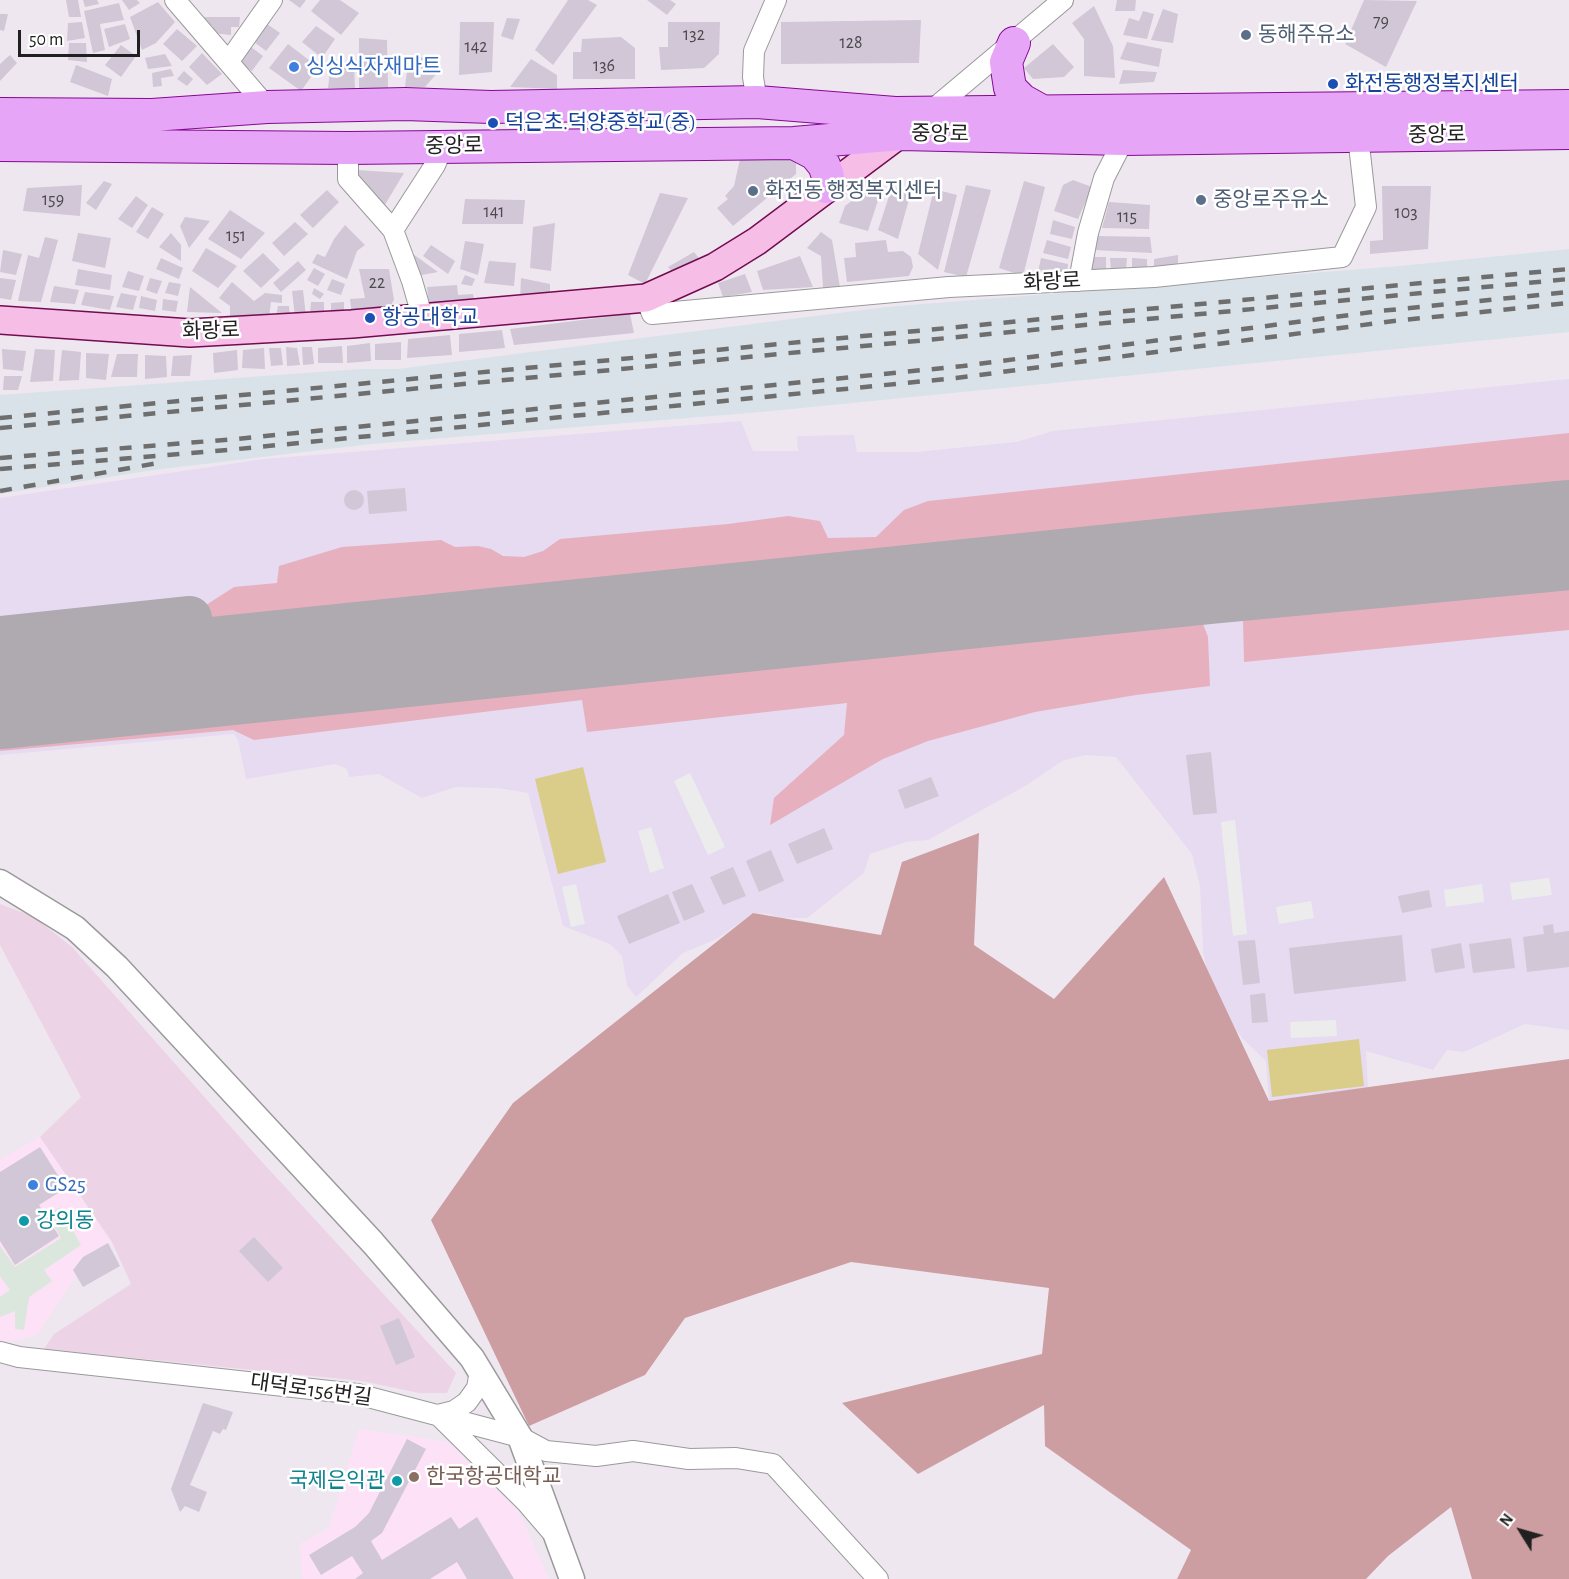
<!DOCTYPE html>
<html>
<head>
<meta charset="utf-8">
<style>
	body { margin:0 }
	#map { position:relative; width:1569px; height:1579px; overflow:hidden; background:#efe7f0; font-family:"Alegreya Sans",sans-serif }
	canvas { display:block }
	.north { position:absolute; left:1491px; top:1501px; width:60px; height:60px; -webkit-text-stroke:4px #fff; paint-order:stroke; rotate:307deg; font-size:16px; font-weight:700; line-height:24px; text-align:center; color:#202020 }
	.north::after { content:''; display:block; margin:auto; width:21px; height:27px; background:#202020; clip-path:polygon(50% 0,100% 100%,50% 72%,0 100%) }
	.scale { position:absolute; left:18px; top:30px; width:122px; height:27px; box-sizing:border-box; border:3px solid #202020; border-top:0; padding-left:8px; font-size:18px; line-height:21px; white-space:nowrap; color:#202020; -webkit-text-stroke:4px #fff; paint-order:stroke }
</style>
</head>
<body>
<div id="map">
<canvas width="1569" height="1579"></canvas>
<div class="north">N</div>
<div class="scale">50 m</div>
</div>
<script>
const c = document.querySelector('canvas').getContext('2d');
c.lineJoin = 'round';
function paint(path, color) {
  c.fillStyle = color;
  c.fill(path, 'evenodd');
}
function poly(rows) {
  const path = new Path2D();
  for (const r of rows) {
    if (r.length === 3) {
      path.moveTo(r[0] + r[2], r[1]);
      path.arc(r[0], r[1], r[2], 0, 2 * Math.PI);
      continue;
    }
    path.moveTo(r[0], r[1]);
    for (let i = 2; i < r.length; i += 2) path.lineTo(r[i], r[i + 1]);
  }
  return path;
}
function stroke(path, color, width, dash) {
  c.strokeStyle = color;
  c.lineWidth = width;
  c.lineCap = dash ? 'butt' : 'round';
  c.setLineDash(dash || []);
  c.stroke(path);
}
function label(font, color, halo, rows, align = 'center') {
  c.font = font + ' "Alegreya Sans","Noto Sans KR",sans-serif';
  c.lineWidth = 5;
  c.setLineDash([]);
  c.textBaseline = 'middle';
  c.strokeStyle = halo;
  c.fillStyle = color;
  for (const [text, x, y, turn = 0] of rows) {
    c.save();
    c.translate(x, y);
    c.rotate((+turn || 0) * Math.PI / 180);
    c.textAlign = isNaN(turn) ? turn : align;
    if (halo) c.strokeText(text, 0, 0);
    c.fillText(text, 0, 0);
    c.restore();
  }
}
paint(poly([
	[1569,249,1569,332,761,412,371,444,154,470,0,494,0,395,360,369,397,369,886,307,1399,266]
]), '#d9e2e9');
paint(poly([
	[40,1137,111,1242,89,1257,37,1335,0,1344,0,1160],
	[359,1429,448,1442,518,1511,549,1579,302,1579,300,1544,329,1528]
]), '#fde2f7');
paint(poly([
	[1569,379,1569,1030,1525,1024,1464,1052,1447,1050,1433,1070,1366,1051,1368,1088,1269,1101,1266,1061,1243,1039,1214,1002,1203,952,1200,886,1192,854,1116,757,1085,755,1062,761,1027,785,928,840,906,842,870,854,864,873,807,918,781,918,768,914,753,913,717,939,683,953,636,997,627,986,622,956,610,944,563,926,528,793,498,788,456,787,422,798,379,774,349,777,347,769,335,764,246,779,238,740,234,734,0,755,0,498,264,459,741,421,753,451,798,451,797,436,854,435,857,452,916,452,1016,442,1053,431]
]), '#e6dbf1');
paint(poly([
	[0,904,34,917,72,947,253,1152,456,1373,447,1393,419,1393,362,1381,44,1349,54,1334,131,1284,112,1242,40,1137,81,1097,0,945]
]), '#edd3e6');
paint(poly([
	[1569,433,1569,513,175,655,178,634,202,631,203,607,234,587,277,583,279,566,342,547,441,540,455,547,478,546,491,549,503,556,524,557,543,551,560,539,728,524,788,516,820,521,828,538,876,537,904,510,928,501],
	[1538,567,1552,571,1569,586,1569,630,1244,662,1243,621,1263,596,1275,590],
	[1166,602,1178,603,1194,613,1203,624,1208,637,1210,686,1136,695,1035,712,928,741,883,759,770,825,774,798,844,735,847,703,587,732,582,700,254,740,233,730,0,751,0,719]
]), '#e7b0be');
paint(poly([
	[979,833,974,945,1054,999,1164,877,1269,1101,1569,1059,1569,1579,1472,1579,1451,1507,1388,1556,1366,1579,1177,1579,1191,1550,1045,1446,1044,1405,918,1474,842,1403,1042,1354,1049,1288,851,1262,685,1318,645,1375,529,1426,431,1220,513,1103,753,913,881,935,902,862]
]), '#cd9ea1');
paint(poly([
	[583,767,606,862,558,874,535,779],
	[1359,1039,1364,1086,1272,1097,1267,1050]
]), '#dacd89');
paint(poly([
	[690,773,725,847,708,855,674,781],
	[1235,820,1247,934,1233,936,1221,822],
	[651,827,664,868,650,873,638,831],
	[1549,878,1552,895,1512,900,1510,883],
	[576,884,585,924,571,927,562,887],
	[1482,884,1484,902,1446,907,1444,890],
	[1311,901,1314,918,1279,924,1276,907],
	[1336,1020,1337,1036,1291,1038,1290,1022]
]), '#ececec');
paint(poly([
	[60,1207,81,1245,44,1270,52,1281,29,1297,24,1330,15,1329,15,1311,0,1317,0,1297,10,1290,0,1276,0,1246,15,1267,61,1238,48,1215]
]), '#dbe6dd');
stroke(poly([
	[124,625,132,628,144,640,157,667,177,675],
	[0,638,190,618]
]), '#aeaaaf', 44);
stroke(poly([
	[0,694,1208,569,1569,535]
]), '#aeaaaf', 110);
paint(poly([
	[66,0,78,0,81,17,69,17],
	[83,0,97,0,99,4,85,7],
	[122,0,137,0,140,3,129,10],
	[289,0,306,0,300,8],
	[320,0,340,0,359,13,341,35,311,11],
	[568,0,588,0,597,5,553,65,535,50],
	[647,0,670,0,676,4,667,15],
	[1117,0,1136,0,1135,11,1115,11],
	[1364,0,1417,1,1386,67,1345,44],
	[158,2,175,22,156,43,142,50,130,17],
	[119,3,124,20,100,24,105,50,93,53,84,11],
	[1094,6,1113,46,1115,78,1084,76,1084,39,1072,23],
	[1163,9,1178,14,1173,43,1151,40],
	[1143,11,1154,14,1147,39,1123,35,1129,18,1139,21],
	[0,14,8,14,4,31,0,30],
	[204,17,240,17,239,27,231,27,231,35,212,33,213,26,204,25],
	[507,18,520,19,513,40,501,36],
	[921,20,919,63,781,64,781,22],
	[82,22,85,38,67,41,68,23],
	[460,22,494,22,492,72,459,75],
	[668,22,720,22,719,54,704,68,661,70,659,47,668,47],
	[125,24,130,39,109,47,104,29],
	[267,24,280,33,266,51,254,42],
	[316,26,335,39,322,58,302,42],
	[177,29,197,46,182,61,163,44],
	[621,37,635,48,635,79,573,79,573,52,581,52,582,39],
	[359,38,387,40,388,88,359,88],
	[1127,42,1162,49,1159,67,1120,59],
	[69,43,86,43,87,62,68,60],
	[288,44,318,67,301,91,269,68],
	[1053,44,1074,67,1064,77,1033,79,1024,68],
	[121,45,136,56,121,77,105,65],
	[251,47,263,56,252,71,239,62],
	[202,53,222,74,207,85,189,67],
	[165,54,172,66,148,69,145,58],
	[10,55,17,63,0,81,0,64],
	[420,56,439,71,425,87,405,87,407,71],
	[531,59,557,75,557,89,510,87],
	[331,64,354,64,355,89,328,88],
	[76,65,112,79,108,96,70,82],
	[171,69,174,76,161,78,162,86,153,87,152,73],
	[1123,70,1157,72,1154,82,1119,84],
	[184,71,193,79,187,86,177,79],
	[796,156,796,174,733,226,717,208,728,199,725,196,734,186,740,159],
	[356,170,404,173,383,208,356,177],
	[1073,180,1092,187,1078,219,1054,211,1063,185],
	[104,181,112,184,96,210,86,203],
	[878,181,884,182,868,231,839,223,845,206],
	[1024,181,1045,187,1023,276,999,268],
	[82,185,80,216,23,211,27,188],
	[966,185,991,190,966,277,944,272],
	[1382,186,1431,186,1428,249,1370,254,1370,241,1383,240],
	[892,187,911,192,898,239,878,230],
	[934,189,957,195,938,270,918,254],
	[327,190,339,202,313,228,300,215],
	[660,193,688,198,645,284,628,275],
	[136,196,148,205,132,228,118,219],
	[465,199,525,200,523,224,462,224],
	[1109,202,1150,205,1149,229,1102,228],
	[152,207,164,214,148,239,136,232],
	[230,210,265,233,241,259,208,239],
	[185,217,210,221,189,248,180,226],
	[1053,220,1075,227,1072,239,1050,234],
	[295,222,308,234,284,256,272,243],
	[555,223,551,271,530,268,533,227],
	[345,225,365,245,357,251,347,279,312,263,317,254,325,257,334,239],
	[821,232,832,240,840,287,823,288,821,256,807,248],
	[78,233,111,238,105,268,72,261],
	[171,233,181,245,181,261,159,247],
	[1098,236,1150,237,1152,253,1094,250],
	[45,237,58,240,41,302,18,301,28,255,39,258],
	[886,240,888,252,903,251,911,257,913,267,909,276,847,282,844,258,856,257,855,243],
	[1047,240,1071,247,1068,259,1043,253],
	[465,241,484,244,478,275,460,269],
	[431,245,455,261,448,274,423,256],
	[206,248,237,266,218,288,192,271],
	[3,250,22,254,16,275,0,272],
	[694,252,701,261,677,277,668,267],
	[263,253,280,270,261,288,243,271],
	[413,254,438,272,416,276,407,256],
	[1178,255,1178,267,1154,271,1154,259],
	[800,256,813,287,763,290,757,271],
	[1092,257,1106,257,1106,271,1090,271],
	[161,258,183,268,179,279,156,269],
	[1041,258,1068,264,1067,275,1038,272],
	[1110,258,1127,258,1126,269,1111,270],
	[1132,258,1147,259,1147,270,1132,270],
	[298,261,306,270,281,292,273,283],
	[489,261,516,263,514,286,484,283],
	[314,268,325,274,318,286,307,280],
	[78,269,112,275,110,290,75,285],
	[359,269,389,269,394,300,387,311,352,315,350,299,365,298],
	[128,271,144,276,139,291,122,287],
	[745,274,752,292,723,297,718,283],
	[465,275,475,279,472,286,461,284],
	[0,278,16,280,11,300,0,298],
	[150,278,162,281,157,294,146,290],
	[521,278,550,284,550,295,520,299],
	[332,279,345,284,341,295,327,290],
	[169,282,181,284,178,296,165,293],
	[232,282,254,301,265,293,282,295,282,303,271,302,269,317,230,317,230,306,219,298],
	[457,285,458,295,473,294,475,304,429,305,427,287],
	[54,286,79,290,75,304,50,302],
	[190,287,222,313,187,312],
	[314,288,324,294,320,299,312,294],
	[303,290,306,316,295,317,292,291],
	[85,292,114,296,110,310,81,305],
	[121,293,137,296,133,310,116,307],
	[141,296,157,300,155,311,139,308],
	[163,299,178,301,176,312,162,310],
	[311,302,324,302,324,314,310,314],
	[344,302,344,312,331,313,331,303],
	[278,306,289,306,290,318,276,316],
	[630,314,634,333,514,345,510,329],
	[502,330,505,348,459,352,459,334],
	[450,335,452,355,407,358,408,339],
	[401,342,401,360,375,360,375,344],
	[370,343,371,361,347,363,347,346],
	[342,346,343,363,318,363,318,348],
	[286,347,297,348,300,365,287,366],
	[302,347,312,347,314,364,303,365],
	[264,348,265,369,242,368,243,350],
	[269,348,281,348,283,365,271,366],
	[2,349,26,351,23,371,3,369],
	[35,349,55,350,53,381,30,382],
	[62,350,81,352,79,380,59,381],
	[237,350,238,370,214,373,213,353],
	[86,353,109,354,106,380,86,378],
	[117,354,138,354,137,377,111,377],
	[145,355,166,356,167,377,145,379],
	[192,355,190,376,171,376,173,356],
	[4,376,22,376,18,390,3,390],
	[405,488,407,511,369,514,367,491],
	[354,500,10],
	[1211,752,1217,813,1193,815,1186,755],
	[931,777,939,796,905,809,898,790],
	[824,828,833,849,797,864,788,844],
	[771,850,784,881,759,892,746,861],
	[733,867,746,896,723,905,710,877],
	[692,884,705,912,684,921,672,892],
	[1429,890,1432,907,1402,913,1398,896],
	[668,894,680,923,629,944,617,916],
	[1553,924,1554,933,1569,931,1569,967,1527,972,1523,937,1544,934,1543,926],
	[1402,935,1406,981,1294,994,1289,948],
	[1511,938,1515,968,1473,973,1469,944],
	[1255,940,1260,983,1243,985,1238,941],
	[1461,943,1465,968,1435,973,1431,949],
	[1265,993,1268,1022,1252,1023,1250,995],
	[40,1147,66,1188,39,1205,59,1236,15,1265,0,1241,0,1172],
	[254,1237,283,1268,268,1282,239,1251],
	[108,1243,120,1266,83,1287,73,1270,83,1257],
	[399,1318,415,1357,396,1365,380,1326],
	[203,1403,233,1412,226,1430,223,1429,220,1434,213,1431,190,1485,207,1492,199,1512,185,1506,180,1512,171,1489],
	[407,1439,426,1449,382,1533,371,1541,382,1560,451,1517,459,1529,477,1517,514,1579,467,1579,457,1562,430,1579,355,1579,363,1573,352,1556,321,1575,309,1555,355,1527,369,1513]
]), '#d1c7d6');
const minor = poly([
	[175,0,267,107],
	[229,61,272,0],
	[757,102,753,77,754,51,776,0],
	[931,111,1063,0],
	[348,148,348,179,393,230,412,281,423,319],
	[393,230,435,165,443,147],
	[1079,281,1088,233,1104,178,1124,139],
	[646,298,652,314,949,287,1154,277,1342,257,1366,207,1358,136],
	[0,1352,19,1357,357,1394,520,1437,546,1451,596,1456,633,1451,689,1459,736,1458,773,1464,878,1579],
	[438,1415,454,1411,467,1402,477,1388,480,1371],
	[440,1417,527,1503,551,1531]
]);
const tertiary = poly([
	[0,882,75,928,117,967,373,1243,472,1358,520,1437,572,1579]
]);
const secondary = poly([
	[0,320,190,333,352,324,646,298,715,267,757,241,904,131]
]);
const primary = poly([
	[1014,43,1006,62,1010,88,1022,100,1040,110],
	[0,114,152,115,267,107,405,104,491,107,757,102,895,113,1569,106],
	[794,143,815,154,824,165,828,176,826,187],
	[0,145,348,148,794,143,901,134,1124,139,1569,133]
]);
stroke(minor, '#9a9a9a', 22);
stroke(tertiary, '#9a9a9a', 27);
stroke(secondary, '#730b50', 30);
stroke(primary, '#850893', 34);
stroke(minor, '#fff', 20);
stroke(tertiary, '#fff', 24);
stroke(secondary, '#f6bee7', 27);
stroke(primary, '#e6a5f7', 32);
stroke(poly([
	[0,418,1569,269],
	[0,428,1569,279],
	[0,458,236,439,963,366,1380,311,1569,292],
	[0,469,238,449,956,378,1394,321,1569,303],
	[0,491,158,463]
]), '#6e6e6e', 4.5, [12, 12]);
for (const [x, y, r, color] of [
	[1246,35,6,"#5c6f8a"],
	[294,67,6,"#3f7fe0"],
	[1333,84,6,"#1a4fb4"],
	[493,123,6,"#1a4fb4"],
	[753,191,6,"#5c6f8a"],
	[1201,200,6,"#5c6f8a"],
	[370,318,6,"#1a4fb4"],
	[33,1185,6,"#3f7fe0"],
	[24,1221,6,"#0f9aa8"],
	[414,1477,6,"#8d6e63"],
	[397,1481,6,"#0f9aa8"]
]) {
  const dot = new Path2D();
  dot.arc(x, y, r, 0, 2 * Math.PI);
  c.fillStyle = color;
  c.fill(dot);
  stroke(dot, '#fff', 2);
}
label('18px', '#4c4a4e', null, [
	["79",1381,22],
	["132",694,35],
	["128",851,43],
	["142",476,47],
	["136",604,66],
	["159",53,200],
	["141",494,212],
	["103",1406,213],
	["115",1127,217],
	["151",236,236],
	["22",377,283]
]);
label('21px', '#4e5e75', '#fff', [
	["동해주유소",1258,35],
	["화전동 행정복지센터",765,191],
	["중앙로주유소",1213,200]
], 'left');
label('21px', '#366cbe', '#fff', [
	["싱싱식자재마트",306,67],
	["GS25",45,1185]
], 'left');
label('21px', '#164399', '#fff', [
	["화전동행정복지센터",1345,84],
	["덕은초.덕양중학교(중)",505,123],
	["항공대학교",382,318]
], 'left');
label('21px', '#202020', '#fff', [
	["중앙로",940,134,1],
	["중앙로",1437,135,-1],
	["중앙로",454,146,-1],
	["화랑로",1052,282,-3],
	["화랑로",211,331,-2],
	["대덕로156번길",311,1390,8]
]);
label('21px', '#0d838f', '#fff', [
	["강의동",36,1221],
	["국제은익관",385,1481,"right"]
], 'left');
label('21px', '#785e54', '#fff', [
	["한국항공대학교",426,1477]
], 'left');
</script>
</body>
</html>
